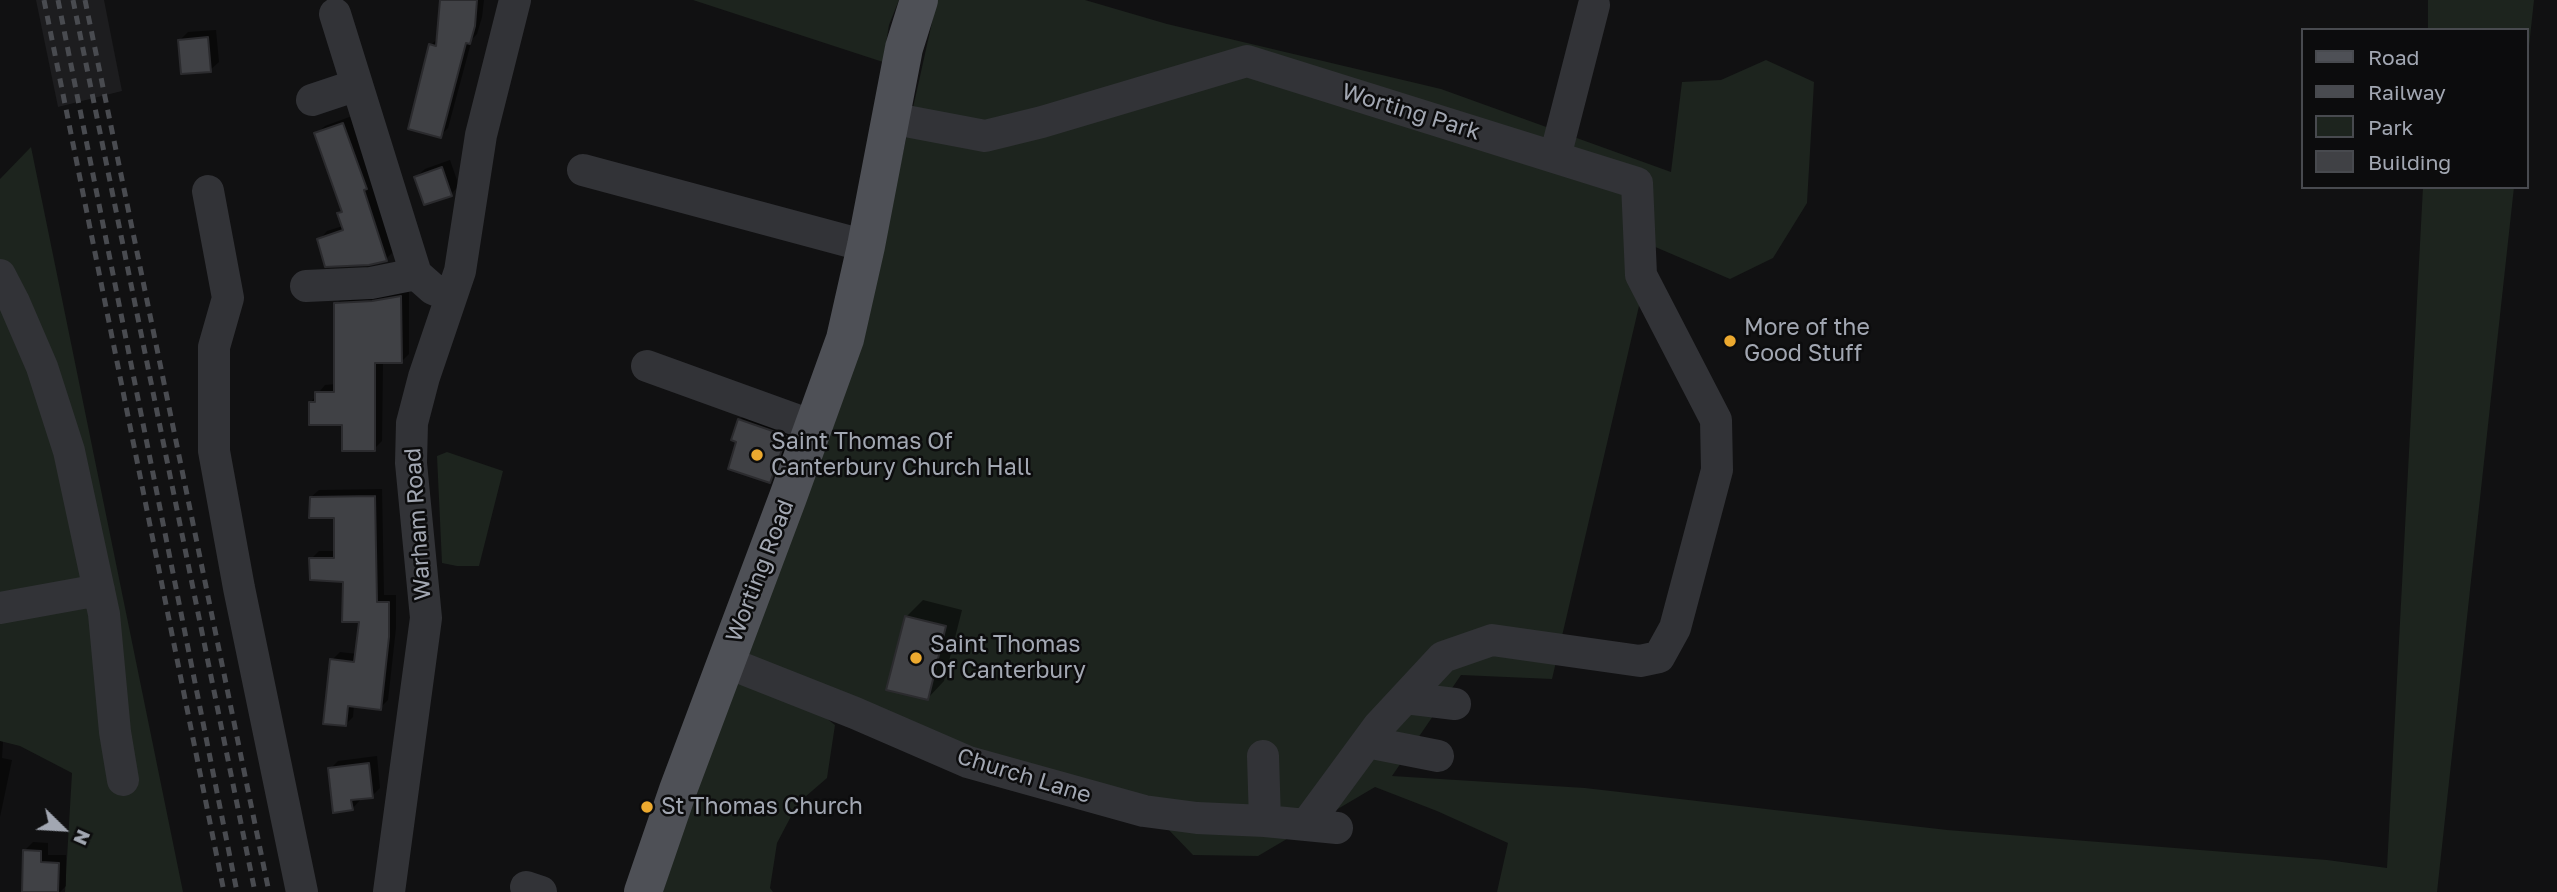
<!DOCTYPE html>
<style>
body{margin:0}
#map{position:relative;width:2557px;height:892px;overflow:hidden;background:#111112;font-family:"Golos Text",sans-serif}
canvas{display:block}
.legend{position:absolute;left:2301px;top:28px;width:228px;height:161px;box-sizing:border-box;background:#0c0c0d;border:2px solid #484a4f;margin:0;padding:9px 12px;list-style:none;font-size:21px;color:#a2a7b2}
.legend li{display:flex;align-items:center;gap:14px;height:35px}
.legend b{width:35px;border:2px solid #484a4f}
.north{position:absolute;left:28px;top:794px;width:70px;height:70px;-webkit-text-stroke:5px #0c0c0d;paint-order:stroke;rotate:114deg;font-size:19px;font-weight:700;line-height:28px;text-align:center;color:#a2a7b2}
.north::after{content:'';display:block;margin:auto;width:24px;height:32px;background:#a2a7b2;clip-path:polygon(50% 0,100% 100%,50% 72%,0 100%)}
</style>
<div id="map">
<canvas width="2557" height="892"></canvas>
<ul class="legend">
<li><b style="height:9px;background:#4e5056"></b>Road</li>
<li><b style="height:9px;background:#494b50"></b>Railway</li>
<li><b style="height:19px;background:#1d241e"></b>Park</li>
<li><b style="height:19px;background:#404145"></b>Building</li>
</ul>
<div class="north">N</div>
</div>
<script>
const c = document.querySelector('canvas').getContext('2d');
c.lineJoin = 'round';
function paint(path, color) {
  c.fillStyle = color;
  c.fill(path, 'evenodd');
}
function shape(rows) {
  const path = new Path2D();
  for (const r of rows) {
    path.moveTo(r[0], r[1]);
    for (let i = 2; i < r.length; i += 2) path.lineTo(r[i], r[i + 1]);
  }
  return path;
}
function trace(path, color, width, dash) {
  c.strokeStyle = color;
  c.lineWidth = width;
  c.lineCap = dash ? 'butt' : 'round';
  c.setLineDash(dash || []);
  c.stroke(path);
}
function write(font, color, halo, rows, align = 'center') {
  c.font = font + ' "Golos Text",sans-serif';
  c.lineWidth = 5;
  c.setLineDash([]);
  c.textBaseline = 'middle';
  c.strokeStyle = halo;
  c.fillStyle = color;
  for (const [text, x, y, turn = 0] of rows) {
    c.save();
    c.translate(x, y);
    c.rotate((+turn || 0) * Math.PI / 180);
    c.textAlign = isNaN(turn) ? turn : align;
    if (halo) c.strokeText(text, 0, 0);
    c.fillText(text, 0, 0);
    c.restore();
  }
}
paint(shape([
 [36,0,104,0,122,91,58,107]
]), '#1d1d1f');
paint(shape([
 [693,0,899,0,889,25,883,62],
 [937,0,1085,0,1167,24,1441,89,1671,172,1682,82,1721,80,1766,60,1814,82,1807,203,1773,258,1730,279,1653,246,1552,679,1461,675,1392,776,1585,788,1947,830,2327,860,2387,868,2423,187,2514,187,2437,892,1497,892,1508,843,1437,811,1375,787,1258,856,1193,855,1166,827,807,703,835,725,827,778,798,803,777,843,770,888,773,892,663,892,731,678,859,350],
 [2428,0,2534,0,2527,65,2527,30,2428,30],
 [31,147,183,892,65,892,72,773,20,746,0,741,0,179],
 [447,452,503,471,479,566,457,566,442,563,437,456]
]), '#1d241e');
paint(shape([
 [442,0,484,0,482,17,477,34,472,39,448,128,440,136,431,45,438,38],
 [216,30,219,62,210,70,180,40,188,32],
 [352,116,394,251,386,259,319,240,327,231,343,226,339,214,343,209,316,134,325,126],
 [450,160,459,186,451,194,416,177,425,169],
 [409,289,409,354,401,362,383,362,382,441,374,449,344,424,310,403,325,385,336,384,336,304,344,296],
 [757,403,802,419,786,464,769,481,739,441,734,439,740,420],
 [382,489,384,595,396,595,396,628,388,700,380,708,354,705,353,717,345,725,332,660,340,652,357,654,361,621,344,580,311,559,319,551,336,551,336,516,311,497,319,490],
 [923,600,962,610,944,681,928,698,906,617],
 [0,741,3,742,2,758,12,760,0,817],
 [377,756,380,788,372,796,360,798,360,800,352,809,330,769,338,761],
 [33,842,48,843,48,855,66,855,66,886,60,892,24,892,24,851]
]), '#0007');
const building = shape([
 [440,0,477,0,475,26,470,44,466,43,441,138,408,129,429,44,436,46,440,0],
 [208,37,211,72,181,74,178,40,208,37],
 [343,123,367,189,364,190,387,261,369,265,325,267,317,239,343,230,337,213,342,212,314,133,343,123],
 [442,167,452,196,424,205,414,177,442,167],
 [401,296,402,363,375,363,375,451,342,451,342,425,309,425,309,402,315,402,315,392,334,392,334,303,372,301,401,296],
 [738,419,787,436,770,483,728,469,736,442,731,440,738,419],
 [375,496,377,602,389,602,389,637,381,710,348,706,346,726,323,724,330,659,354,662,359,622,342,622,343,582,310,580,309,558,334,558,334,518,309,518,310,497,375,496],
 [905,616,946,626,928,700,886,690,905,616],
 [369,763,373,798,351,800,353,810,333,813,328,768,369,763],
 [23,850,41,851,41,862,59,863,58,892,22,892,23,850]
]);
paint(building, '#404145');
trace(building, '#2b2b2e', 2);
trace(shape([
 [335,14,416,274,433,289,450,296],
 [312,100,357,85],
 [890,118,985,136,1042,122,1247,61,1637,183,1641,275,1716,420,1717,470,1675,628,1659,657,1640,661,1492,640,1443,657,1378,727,1306,825],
 [1555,157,1594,5],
 [583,170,866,246],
 [208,191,228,298,214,347,214,451,239,588,302,892],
 [0,275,14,302,42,367,69,451,104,614,115,732,123,780],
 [306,286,371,283,416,274],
 [647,366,813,426],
 [0,608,99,590],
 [726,662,855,713,968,762,1144,811,1197,818,1265,821,1337,828],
 [1405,698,1455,704],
 [1367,742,1438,756],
 [1263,756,1265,821],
 [526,887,541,892],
 [389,892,426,618,411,463,412,423,424,377,460,271,481,135,515,0]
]), '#323337', 32);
trace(shape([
 [643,892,678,790,788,497,845,339,866,246,904,48,919,0]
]), '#4e5056', 38);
trace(shape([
 [44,0,224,892],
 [58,0,237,892],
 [73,0,255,892],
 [85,0,269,892]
]), '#494b50', 5, [9, 7]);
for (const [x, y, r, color] of [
 [1730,341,7,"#eca92f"],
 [757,455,7,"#eca92f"],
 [916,658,7,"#eca92f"],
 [647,807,7,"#eca92f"]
]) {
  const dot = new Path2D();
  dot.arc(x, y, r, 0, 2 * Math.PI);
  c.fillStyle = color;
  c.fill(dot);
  trace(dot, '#0c0c0d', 2.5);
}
write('23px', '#a2a7b2', '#0c0c0d', [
 ["Worting Park",1411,112,17],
 ["Warham Road",418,524,-94],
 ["Worting Road",760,571,-69],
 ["Church Lane",1024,776,17]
]);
write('23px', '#a2a7b2', '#0c0c0d', [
 ["More of the",1744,328],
 ["Good Stuff",1744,354],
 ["Saint Thomas Of",771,442],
 ["Canterbury Church Hall",771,468],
 ["Saint Thomas",930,645],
 ["Of Canterbury",930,671],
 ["St Thomas Church",661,807]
], 'left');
</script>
